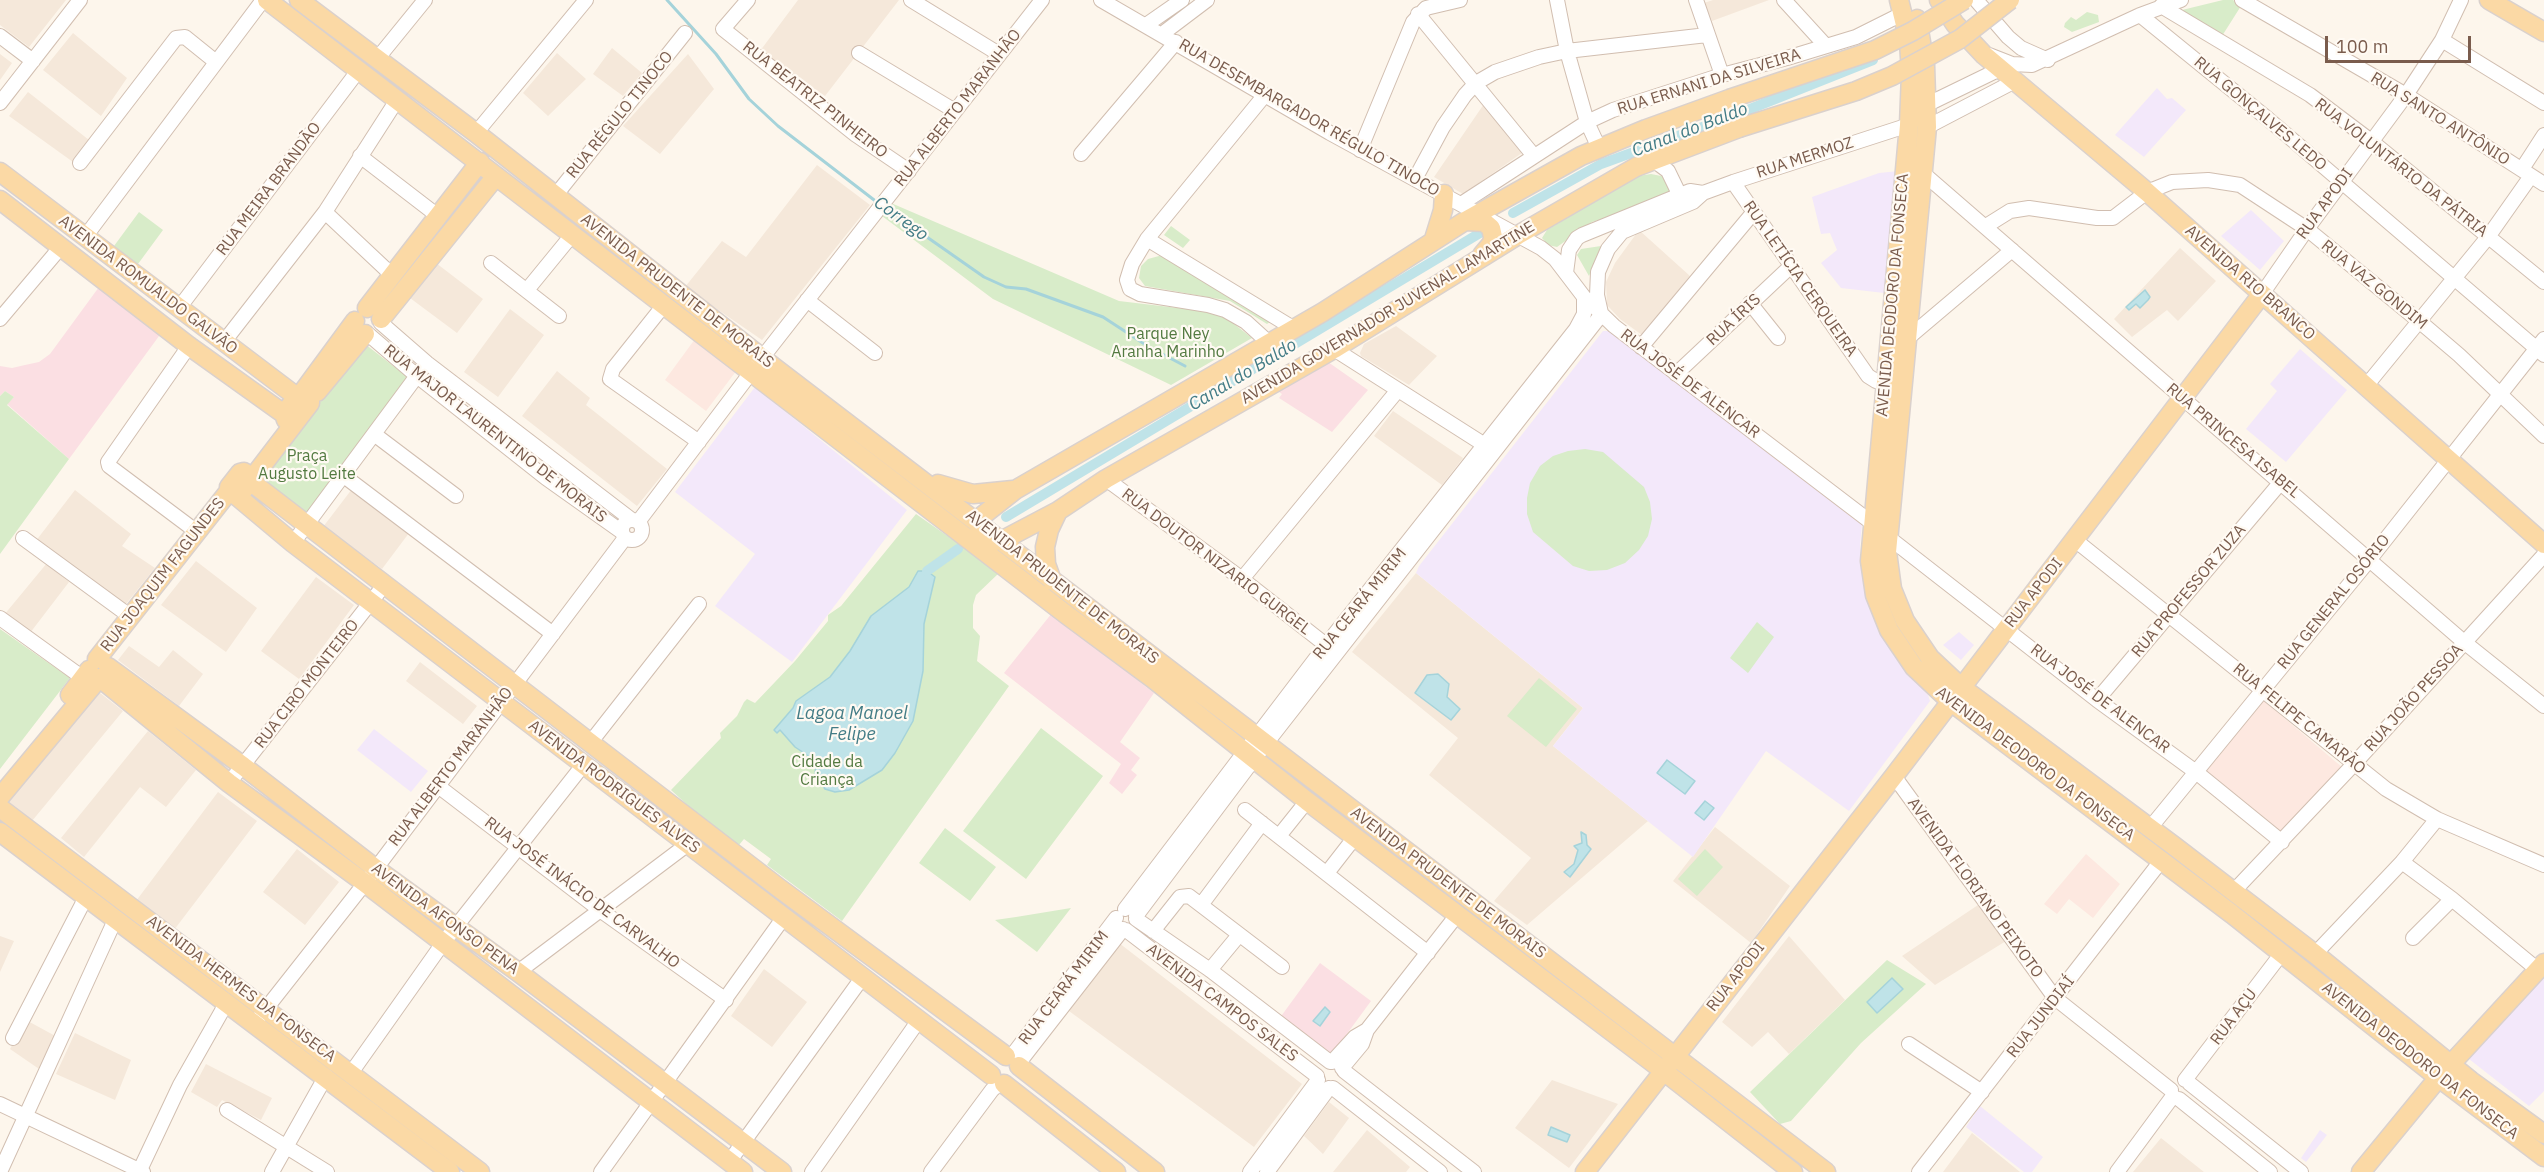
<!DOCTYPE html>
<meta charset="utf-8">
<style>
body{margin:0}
#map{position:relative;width:2544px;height:1172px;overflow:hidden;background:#fdf6ec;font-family:"IBM Plex Sans",sans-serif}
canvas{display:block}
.scale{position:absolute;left:2325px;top:36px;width:146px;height:27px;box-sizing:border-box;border:3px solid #7a5c4d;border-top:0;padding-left:8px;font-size:18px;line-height:21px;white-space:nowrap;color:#7a5c4d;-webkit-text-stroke:4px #fffaf3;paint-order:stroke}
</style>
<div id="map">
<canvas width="2544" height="1172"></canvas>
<div class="scale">100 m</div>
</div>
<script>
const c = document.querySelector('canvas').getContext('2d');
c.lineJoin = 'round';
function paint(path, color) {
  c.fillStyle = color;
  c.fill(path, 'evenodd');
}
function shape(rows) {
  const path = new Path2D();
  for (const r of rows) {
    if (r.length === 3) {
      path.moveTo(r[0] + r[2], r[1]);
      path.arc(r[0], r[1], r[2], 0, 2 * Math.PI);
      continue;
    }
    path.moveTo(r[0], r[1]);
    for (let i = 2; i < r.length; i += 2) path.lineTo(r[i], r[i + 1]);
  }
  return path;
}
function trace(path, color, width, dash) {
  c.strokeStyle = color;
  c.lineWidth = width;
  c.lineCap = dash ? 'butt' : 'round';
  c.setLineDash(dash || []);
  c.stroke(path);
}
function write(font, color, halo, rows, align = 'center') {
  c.font = font + ' "IBM Plex Sans",sans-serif';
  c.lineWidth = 4.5;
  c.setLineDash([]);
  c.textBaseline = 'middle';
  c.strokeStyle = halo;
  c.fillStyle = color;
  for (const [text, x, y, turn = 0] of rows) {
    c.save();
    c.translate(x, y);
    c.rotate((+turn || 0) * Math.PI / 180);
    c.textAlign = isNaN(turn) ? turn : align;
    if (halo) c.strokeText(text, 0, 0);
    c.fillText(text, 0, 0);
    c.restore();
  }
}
paint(shape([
 [0,0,66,0,29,47,0,25],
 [798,0,899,0,825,96,760,51],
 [1713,0,1769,0,1712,21,1704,3],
 [73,33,127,78,101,116,43,70],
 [612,48,642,73,623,96,593,74],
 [557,53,586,79,548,116,523,93],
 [0,54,12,63,0,80],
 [688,54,714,89,660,154,623,126],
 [28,92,89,140,73,162,9,116],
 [1486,101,1522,153,1463,194,1434,177],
 [817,165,870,205,762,340,685,287,722,241,746,257],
 [1639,230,1690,276,1642,335,1620,319,1607,305,1606,282,1615,263],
 [2180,248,2216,281,2178,321,2167,310,2132,337,2114,319],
 [436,263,483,299,457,333,410,298],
 [510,309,544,335,498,397,464,372],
 [1396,326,1437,356,1409,385,1361,356,1360,353,1364,344],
 [557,371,590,398,586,405,667,469,637,506,522,416],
 [1393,411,1463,458,1442,485,1374,436],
 [352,489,409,533,382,569,323,527],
 [75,490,131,534,122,546,155,568,126,604,91,586,35,542],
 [196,561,257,608,226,652,161,605],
 [47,563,69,582,30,633,4,615],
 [1416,573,1583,708,1553,746,1648,821,1527,925,1494,901,1531,858,1429,775,1458,738,1352,652],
 [316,577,354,605,299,679,261,651],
 [129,646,159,667,173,650,203,674,179,706,118,660],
 [420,662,477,706,463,724,406,681],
 [95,689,123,711,32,821,3,799],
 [148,731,196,770,166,807,140,787,84,857,61,838],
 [218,792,257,821,174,930,136,901],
 [1715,827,1790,886,1751,943,1673,881],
 [297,849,339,882,305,925,263,892],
 [1981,903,2006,941,1935,985,1902,956],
 [0,936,14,941,0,972],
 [1789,936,1845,1000,1789,1054,1768,1032,1752,1047,1722,1022],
 [1119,943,1302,1084,1254,1147,1069,1011],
 [764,969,807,1002,772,1047,731,1016],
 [26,1020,59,1038,42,1071,10,1049],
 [75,1033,131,1060,115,1100,56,1074],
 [206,1064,272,1098,261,1120,222,1100,217,1107,191,1092],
 [1552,1080,1618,1104,1569,1168,1515,1128],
 [1329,1102,1349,1118,1323,1154,1304,1136],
 [1367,1130,1410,1167,1406,1172,1333,1172],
 [1972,1133,2020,1172,1943,1172],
 [2161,1138,2204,1172,2133,1172]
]), '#f5e8da');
paint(shape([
 [695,339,737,370,706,411,665,380],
 [2263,700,2343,768,2280,832,2205,770],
 [2086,854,2120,884,2093,918,2069,899,2057,914,2044,904]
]), '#fde8e0');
paint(shape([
 [2157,88,2167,99,2172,98,2186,110,2144,157,2115,135],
 [1899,171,1884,293,1841,288,1821,263,1837,250,1830,233,1821,234,1812,197,1879,173],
 [2251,210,2284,241,2260,270,2221,236],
 [1603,331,1611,331,1862,524,1860,546,1861,568,1870,606,1879,631,1894,656,1928,695,1930,701,1849,811,1766,751,1693,857,1553,746,1583,708,1416,573,1419,566],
 [2300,349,2347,390,2286,462,2246,429,2277,391,2270,384],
 [755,387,907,510,792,662,715,606,755,554,675,492],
 [1959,632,1974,645,1961,660,1943,645],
 [374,729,428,771,411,792,357,750],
 [2544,970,2544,1091,2529,1106,2469,1059],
 [1980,1106,2043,1157,2032,1172,2024,1172,1966,1127],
 [2320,1130,2327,1135,2306,1162,2301,1158]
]), '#f3e8fa');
paint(shape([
 [99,287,162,332,69,459,7,404,14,397,5,391,0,396,0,366,12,368,25,365,39,362,50,354],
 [1328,362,1368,390,1332,432,1279,398,1282,394,1279,392],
 [1052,613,1154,693,1120,742,1140,758,1131,770,1137,775,1122,794,1109,783,1121,764,1004,673],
 [1320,963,1371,1001,1330,1057,1279,1019]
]), '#fbdfe3');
paint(shape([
 [2223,0,2233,0,2241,6,2222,36,2182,10],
 [2087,12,2098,15,2099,22,2072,32,2064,27,2065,23,2071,17,2076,20],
 [1651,174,1666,177,1674,187,1672,196,1592,222,1557,247,1548,245,1542,238,1547,230,1638,176],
 [891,203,1119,301,1220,313,1252,338,1171,385,993,299,882,216],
 [139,212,163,230,138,264,114,246],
 [1171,226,1190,240,1183,248,1164,235],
 [1601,246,1589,276,1577,255,1581,249],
 [1159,256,1171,257,1270,322,1267,324,1230,301,1145,286,1139,278,1141,266,1148,259],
 [365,344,410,379,305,515,260,479],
 [5,391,14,397,7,405,69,459,0,554,0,396],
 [1585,449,1603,452,1644,487,1650,502,1652,519,1648,536,1639,550,1625,563,1607,570,1589,571,1573,566,1533,532,1527,514,1527,498,1530,483,1540,466,1553,456,1568,451],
 [916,514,959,544,962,541,999,573,976,595,973,605,973,628,980,636,977,661,1009,686,842,921,767,865,771,859,744,839,739,845,695,812,671,790,721,738,720,733,737,716,744,702,747,699,755,703,795,661,828,621,828,615,841,606],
 [1757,622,1774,637,1748,673,1730,658],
 [0,629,70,678,0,769],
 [1539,678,1577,709,1546,747,1507,716],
 [1041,728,1103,776,1026,879,963,831],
 [945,828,996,867,970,901,919,863],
 [1705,849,1723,867,1697,896,1678,879],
 [1071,908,1037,952,995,920,1016,917],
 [1887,960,1926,984,1861,1043,1791,1121,1780,1124,1750,1092]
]), '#d8ecc9');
const water = shape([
 [2145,290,2150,297,2148,300,2140,308,2136,304,2129,310,2126,307,2145,290],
 [918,571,927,571,935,577,924,624,923,671,913,721,895,753,882,770,849,790,835,792,825,789,815,776,816,761,795,747,780,730,777,733,774,730,793,708,796,701,830,677,850,651,871,616,909,587,918,571],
 [1438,674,1449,684,1447,697,1460,709,1451,720,1415,693,1427,675,1438,674],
 [1667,760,1695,781,1685,794,1657,773,1667,760],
 [1705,801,1714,808,1704,820,1695,813,1705,801],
 [1581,832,1586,835,1587,845,1591,849,1570,877,1564,872,1574,864,1578,850,1574,846,1582,843,1581,832],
 [1892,978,1903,989,1877,1013,1867,1002,1892,978],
 [1325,1007,1330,1012,1320,1026,1313,1021,1325,1007],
 [1551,1127,1570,1135,1567,1142,1548,1135,1551,1127]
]);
paint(water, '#bfe3e8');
trace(water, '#a5d3da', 1.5);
trace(shape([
 [667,0,716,54,749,99,778,126,878,203],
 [884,207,984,277,1006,287,1026,289,1103,317,1149,347,1185,366]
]), '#a5d3da', 3);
trace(shape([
 [1513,213,1601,164,1730,117,1873,60],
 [1006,517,1480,233],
 [927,571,958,549]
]), '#bfe3e8', 10);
const minor = shape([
 [748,0,723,29,856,135,909,171],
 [911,0,999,54],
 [1101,0,1330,133,1541,248,1555,259,1584,297,1614,326,1872,523],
 [1557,0,1567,51,1587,122,1599,148],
 [1696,0,1722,75],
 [1784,0,1826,46],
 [1976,0,2008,37,2021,48,2048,60],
 [2242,0,2406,95,2544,184],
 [2161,6,2310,95,2371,141,2544,282],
 [1418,14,1534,156],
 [2140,15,2268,119,2544,355],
 [1146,25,1182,0],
 [1162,34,1207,0],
 [0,36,33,61],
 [2442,40,2544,103],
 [859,53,955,111],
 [1989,55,2012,64,2032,65,2140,15,2181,0],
 [377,59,425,0],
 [1264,96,1147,239,1132,264,1127,280,1130,289,1140,294,1208,305,1225,310,1246,322,1268,342],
 [0,103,80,0],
 [1926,105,2000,69],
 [1927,127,2015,81],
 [476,133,586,0],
 [1360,150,1413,22,1426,8,1460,0],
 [1081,154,1176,42],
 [360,156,438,216],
 [1652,159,1668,171,1683,202],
 [80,163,176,38,185,37,216,62],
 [2522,169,2544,135],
 [1924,174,2464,642,2544,706],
 [1415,179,1443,127,1465,95,1476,83,1495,72,1539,57,1567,51,1707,35],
 [1733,182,1868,376,1876,381,1894,384],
 [555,196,685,33],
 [1461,204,1587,122,1613,110,1722,75,1787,58,1856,37,1904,13],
 [325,212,392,275],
 [1986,226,2010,211,2029,208,2097,218,2113,218,2147,192,2172,182,2208,180,2240,185,2307,229,2419,321,2459,355,2544,436],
 [85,237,263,0],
 [1147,239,1293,328],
 [491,263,559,316],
 [1566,273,1569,250,1577,238,1582,235,1680,195,1690,191,1703,193],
 [527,290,572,235],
 [2262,294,2307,229,2406,95,2442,40,2461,0],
 [807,300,875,353],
 [1750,303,1778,338],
 [664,305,613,369,610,379,699,442],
 [179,308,358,71],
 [1601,313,1597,295,1598,272,1608,249,1622,232,1693,202,1703,193,1733,182,1909,125],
 [0,319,60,248],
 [381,323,427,363,632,520],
 [368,334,417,376,546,478,622,532],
 [1908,338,2012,250],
 [223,343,325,212,397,100],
 [189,346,108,462,109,466,197,532],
 [1641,347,1753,213],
 [1334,349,1491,449],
 [1676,374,1791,266],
 [2366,386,2488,237,2531,176],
 [374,434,456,496],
 [344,476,553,634],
 [1106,479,1242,579,1326,645],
 [632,530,10],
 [638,522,762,358,1042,0],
 [1888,537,2097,700,2196,772,2282,842],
 [23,538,131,617],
 [2075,540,2386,789,2437,819,2544,865],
 [293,543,422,369],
 [1242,579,1398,390],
 [0,618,83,678],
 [2097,700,2281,482],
 [590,743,699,604],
 [1894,776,2055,998,2171,1090],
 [229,783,385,584],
 [438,786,600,910,726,1000],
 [1245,810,1428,953],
 [2150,828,2370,559,2544,339],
 [1279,836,1307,801],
 [2402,862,2452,899,2538,970],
 [1327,873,1355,837],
 [2233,892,2354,764,2544,555],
 [1201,905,1262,823],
 [1125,909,1326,645,1576,329,1584,314,1584,297],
 [1136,916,1254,759,1601,315],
 [1136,919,1210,970,1330,1062],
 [1126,930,1317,1076],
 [1153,931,1180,897,1189,896,1282,967],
 [2413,938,2452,899],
 [2315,954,2402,862,2437,819],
 [1210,970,1239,935],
 [518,972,688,844],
 [261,1015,365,883,625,538],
 [13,1038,86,897],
 [1909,1044,1982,1092],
 [1011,1057,1116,918],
 [1332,1062,1355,1037,1367,1030],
 [1018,1064,1123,929],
 [1342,1068,1362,1044,1367,1030,1457,915],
 [1344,1071,1474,1172],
 [351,1073,443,943,584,764],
 [2185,1080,2282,953],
 [2189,1083,2301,1172],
 [1333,1088,1440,1172],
 [2179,1099,2270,1172],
 [0,1104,143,1172],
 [227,1110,327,1172],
 [729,1162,862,978],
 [0,1172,115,920],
 [139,1172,180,1085,227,1002],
 [272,1172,326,1076],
 [601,1172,784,917],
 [812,1172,919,1020],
 [931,1172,992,1090,1000,1083],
 [1250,1172,1318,1080],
 [1267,1172,1329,1088],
 [1919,1172,2161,861],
 [2117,1172,2173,1096]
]);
const major = shape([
 [267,0,1067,615,1152,678,1307,801,1652,1062,1793,1172],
 [299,0,476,133,775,368,1826,1172],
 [1899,0,1909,41,1911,74,1909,125,1870,561,1875,595,1889,630,1914,667,1950,701,2232,914,2430,1071,2544,1157],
 [1939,0,1955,24,1984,55,2147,192,2544,544],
 [2489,0,2544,32],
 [1917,19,1925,65,1927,127,1887,552,1892,589,1905,621,1930,658,1961,687,2174,846,2315,954,2471,1081,2544,1134],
 [0,172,297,397],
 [0,200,189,346,284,414],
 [1465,221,1484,222,1491,228,1493,237,1492,243,1482,255],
 [1434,239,1443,210,1444,194],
 [367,308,480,162],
 [381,319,496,176],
 [317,392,365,334],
 [302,393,355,321],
 [251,477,244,472,240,473,229,487,229,491,238,497,310,403,310,400,306,395,302,393,297,397,284,414,286,420,292,424],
 [250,481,779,888,1006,1056],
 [938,484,973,494,1013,490],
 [238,497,293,543,991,1075],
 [980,534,979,523,982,516,1015,490,1323,312,1465,221,1581,156,1646,129,1729,99],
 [992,540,1001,541,1058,511,1106,479,1334,349,1518,235,1636,167,1739,128],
 [1052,581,1046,564,1045,547,1049,530,1058,511],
 [97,659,229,491],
 [108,667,243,766,375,868,518,972,782,1172],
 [100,678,229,783,365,883,743,1172],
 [70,695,89,670],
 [0,797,99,678],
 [0,808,480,1172],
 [0,832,450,1172],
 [1019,1066,1155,1172],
 [1004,1084,1116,1172],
 [1585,1172,1894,776,2262,294],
 [2361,1172,2439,1077,2544,963]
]);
trace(minor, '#d1beb0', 16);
trace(major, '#dad1cd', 21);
trace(minor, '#fff', 14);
trace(major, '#fbd9a5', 18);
const majorBridge = shape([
 [1729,99,1875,50,1913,31,1964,0],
 [1739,128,1856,91,1892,76,1960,39,2010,0]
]);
trace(majorBridge, '#dad1cd', 21, []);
trace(majorBridge, '#fbd9a5', 18);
write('16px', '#7a5c4d', '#fffaf3', [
 ["RUA ERNANI DA SILVEIRA",1709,82,-17],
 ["RUA BEATRIZ PINHEIRO",815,100,38],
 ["RUA ALBERTO MARANHÃO",958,108,-52],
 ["RUA GONÇALVES LEDO",2260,114,40],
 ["RUA RÉGULO TINOCO",620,115,-51],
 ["RUA DESEMBARGADOR RÉGULO TINOCO",1309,118,30],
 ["RUA SANTO ANTÔNIO",2440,119,32],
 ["RUA MERMOZ",1805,158,-18],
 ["RUA VOLUNTÁRIO DA PÁTRIA",2401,168,38],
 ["RUA MEIRA BRANDÃO",269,189,-53],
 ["RUA APODI",2325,204,-54],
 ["RUA LETÍCIA CERQUEIRA",1800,279,55],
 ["AVENIDA RIO BRANCO",2250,283,41],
 ["AVENIDA ROMUALDO GALVÃO",148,285,37],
 ["RUA VAZ GONDIM",2374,285,39],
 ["AVENIDA PRUDENTE DE MORAIS",677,291,38],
 ["AVENIDA DEODORO DA FONSECA",1893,295,-85],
 ["AVENIDA GOVERNADOR JUVENAL LAMARTINE",1388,313,-31],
 ["RUA ÍRIS",1734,320,-43],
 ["RUA JOSÉ DE ALENCAR",1690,384,37],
 ["RUA MAJOR LAURENTINO DE MORAIS",495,434,38],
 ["RUA PRINCESA ISABEL",2233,441,40],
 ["RUA DOUTOR NIZARIO GURGEL",1216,562,37],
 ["RUA JOAQUIM FAGUNDES",163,575,-52],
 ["AVENIDA PRUDENTE DE MORAIS",1062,587,38],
 ["RUA PROFESSOR ZUZA",2189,591,-50],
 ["RUA APODI",2034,593,-52],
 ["RUA GENERAL OSÓRIO",2334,602,-51],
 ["RUA CEARÁ MIRIM",1360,604,-51],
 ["RUA CIRO MONTEIRO",307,684,-52],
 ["RUA JOÃO PESSOA",2414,698,-48],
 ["RUA JOSÉ DE ALENCAR",2100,699,37],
 ["RUA FELIPE CAMARÃO",2299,719,39],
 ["AVENIDA DEODORO DA FONSECA",2035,764,37],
 ["RUA ALBERTO MARANHÃO",451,767,-53],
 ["AVENIDA RODRIGUES ALVES",614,787,37],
 ["AVENIDA PRUDENTE DE MORAIS",1448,883,37],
 ["AVENIDA FLORIANO PEIXOTO",1975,888,54],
 ["RUA JOSÉ INÁCIO DE CARVALHO",582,893,37],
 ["AVENIDA AFONSO PENA",445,919,36],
 ["RUA APODI",1736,977,-52],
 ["RUA CEARÁ MIRIM",1064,988,-53],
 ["AVENIDA HERMES DA FONSECA",241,989,37],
 ["AVENIDA CAMPOS SALES",1222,1003,37],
 ["RUA JUNDIAÍ",2041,1017,-52],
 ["RUA AÇU",2234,1017,-53],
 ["AVENIDA DEODORO DA FONSECA",2420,1061,38]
]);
write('16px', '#537a41', '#fffaf3', [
 ["Parque Ney",1168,334],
 ["Aranha Marinho",1168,352],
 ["Praça",307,456],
 ["Augusto Leite",307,474],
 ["Cidade da",827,762],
 ["Criança",827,780]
]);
write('italic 18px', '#437c86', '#fffaf3', [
 ["Canal do Baldo",1690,130,-21],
 ["Corrego",901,219,36],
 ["Canal do Baldo",1243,375,-31],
 ["Lagoa Manoel",852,714],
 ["Felipe",852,735]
]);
</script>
